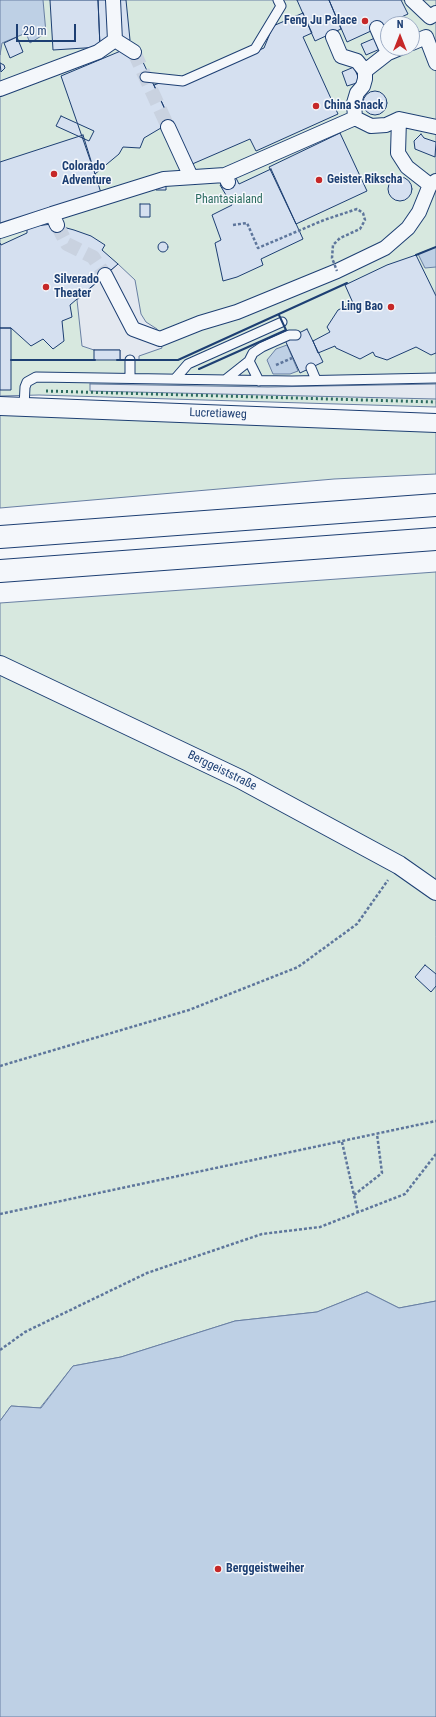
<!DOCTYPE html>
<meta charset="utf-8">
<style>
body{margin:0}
#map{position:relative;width:436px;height:1717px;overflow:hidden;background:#f4f7fb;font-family:"Roboto Condensed",sans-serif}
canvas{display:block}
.north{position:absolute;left:380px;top:16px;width:40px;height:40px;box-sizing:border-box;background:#f4f7fb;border:1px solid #9eadc5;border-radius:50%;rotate:0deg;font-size:11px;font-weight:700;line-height:16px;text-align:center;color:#1d3f73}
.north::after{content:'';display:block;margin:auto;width:14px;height:18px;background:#c62828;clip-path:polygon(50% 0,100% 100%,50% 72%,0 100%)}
.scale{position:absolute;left:16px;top:24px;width:60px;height:18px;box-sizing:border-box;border:2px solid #1d3f73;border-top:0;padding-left:5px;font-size:12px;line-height:14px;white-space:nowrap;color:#1d3f73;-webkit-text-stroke:3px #f4f7fb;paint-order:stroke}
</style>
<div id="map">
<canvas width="436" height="1717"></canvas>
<div class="north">N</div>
<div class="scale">20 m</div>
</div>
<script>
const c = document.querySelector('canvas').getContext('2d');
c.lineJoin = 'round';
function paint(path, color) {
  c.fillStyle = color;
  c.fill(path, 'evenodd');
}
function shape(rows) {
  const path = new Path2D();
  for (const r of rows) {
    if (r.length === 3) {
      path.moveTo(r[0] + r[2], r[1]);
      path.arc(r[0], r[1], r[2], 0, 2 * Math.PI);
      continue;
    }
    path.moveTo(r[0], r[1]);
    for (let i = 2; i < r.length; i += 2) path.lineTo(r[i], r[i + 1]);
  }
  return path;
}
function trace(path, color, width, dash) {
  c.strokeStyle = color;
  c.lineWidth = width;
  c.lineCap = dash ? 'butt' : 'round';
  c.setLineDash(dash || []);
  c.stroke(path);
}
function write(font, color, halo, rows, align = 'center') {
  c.font = font + ' "Roboto Condensed",sans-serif';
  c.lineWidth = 3;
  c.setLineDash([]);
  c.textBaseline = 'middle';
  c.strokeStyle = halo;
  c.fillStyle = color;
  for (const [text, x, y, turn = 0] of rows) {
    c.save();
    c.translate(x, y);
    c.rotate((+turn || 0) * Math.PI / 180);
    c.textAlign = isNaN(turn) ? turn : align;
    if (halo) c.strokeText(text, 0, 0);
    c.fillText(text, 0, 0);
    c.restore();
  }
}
const green = shape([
 [0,0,436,0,436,407,39,395,0,396,0,0],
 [388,24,412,24,412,48,388,48,388,24],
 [0,413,436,430,436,474,334,479,0,508,0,413],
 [436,572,436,1301,399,1308,367,1292,317,1312,235,1321,121,1357,73,1366,40,1408,11,1406,0,1421,0,603,436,572]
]);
paint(green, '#d7e8df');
trace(green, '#687fa3', 1);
const parking = shape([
 [118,264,135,280,141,314,146,322,157,329,162,348,139,356,139,360,120,360,120,350,94,350,82,346,77,300,118,264],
 [90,384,268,387,436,384,436,399,90,391,90,384]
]);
paint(parking, '#e3e8f0');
trace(parking, '#687fa3', 1);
const water = shape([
 [0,0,43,0,46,33,30,43,26,33,2,43,0,55,0,0],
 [436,247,436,267,425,268,418,254,436,247],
 [287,345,298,371,290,374,273,374,267,360,276,349,287,345],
 [367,1292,399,1308,436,1301,436,1717,0,1717,0,1421,11,1406,41,1408,73,1366,121,1357,235,1321,317,1312,367,1292]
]);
paint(water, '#bed0e5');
trace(water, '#687fa3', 1);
const building = shape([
 [50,0,98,0,100,47,53,50,50,0],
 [98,0,126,0,130,40,102,53,100,47,98,0],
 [297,0,329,0,341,29,315,41,297,0],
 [329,0,401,0,408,14,347,42,329,0],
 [303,13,312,33,303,37,338,114,256,151,250,139,190,165,154,85,165,81,184,83,264,48,273,26,303,13],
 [17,37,23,52,10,58,4,43,17,37],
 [375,38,380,49,366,55,361,44,375,38],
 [135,45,171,122,144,138,140,148,123,147,119,154,95,174,61,76,135,45],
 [0,63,4,65,5,68,1,72,0,63],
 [354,67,360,82,347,86,342,72,354,67],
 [375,103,12],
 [61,116,94,131,89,141,56,126,61,116],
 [340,133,367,191,296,224,269,167,340,133],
 [421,134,424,138,436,142,435,157,415,149,414,141,421,134],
 [83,135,101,193,0,225,0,162,83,135],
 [271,169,303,239,261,259,263,265,237,277,223,281,215,243,221,240,212,215,232,205,220,185,236,178,239,184,271,169],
 [400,189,12],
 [166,181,166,190,156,190,156,182,166,181],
 [140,204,150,204,150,217,140,217,140,204],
 [52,224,74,230,91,236,105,245,102,250,118,264,70,305,72,317,62,321,64,341,53,349,43,339,31,346,11,328,0,328,0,243,1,245,27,233,27,227,52,224],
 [163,247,5],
 [416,255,436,296,436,353,431,355,416,347,387,360,375,356,373,352,360,359,336,348,335,346,318,353,313,341,330,332,327,327,338,310,353,303,345,285,387,265,416,255],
 [0,328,11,328,11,390,0,390,0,328],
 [307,329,323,362,300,373,285,340,307,329],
 [94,350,120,350,120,360,94,360,94,350],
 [425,965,436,974,436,986,431,992,415,977,425,965]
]);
paint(building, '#d5e0f0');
trace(building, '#1d3f73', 1);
trace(shape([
 [134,52,168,127],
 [57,225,67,244,93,257,105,275]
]), '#c9d2e0', 14, [14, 7]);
const service = shape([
 [145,77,183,81,255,49,281,6,278,0],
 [311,368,316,380],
 [130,378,130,360],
 [175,379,188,364,282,322],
 [225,380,249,361],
 [259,381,249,361,253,353,262,347,289,335,296,335],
 [24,407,25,387,27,382,36,377,292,381,436,378]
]);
const pedestrian = shape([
 [113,0,115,40],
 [412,0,430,17,436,13],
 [377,28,388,53],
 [333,37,341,56,357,61,365,71],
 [115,40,134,52],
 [412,43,426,37,436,63],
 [0,89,98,52,115,40],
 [355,118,354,103,357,93,363,86,365,79,365,71,388,53,400,48],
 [168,127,191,177],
 [228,182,225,175,355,118,371,126,386,125,399,119],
 [430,185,407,167,398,153,399,119,436,127],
 [52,214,164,179,225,175],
 [0,231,52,214,57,225],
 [105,275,133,329,160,339,200,323,237,312,337,271,385,248,408,228,419,212,430,185,436,181]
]);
const minor = shape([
 [0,406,436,423],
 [0,665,240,779,399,865,436,891]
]);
const motorway = shape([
 [0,537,436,505],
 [0,571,436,539]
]);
trace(service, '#1d3f73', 11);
trace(pedestrian, '#1d3f73', 16);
trace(minor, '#1d3f73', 20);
trace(motorway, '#1d3f73', 24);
trace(shape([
 [276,365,292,358],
 [0,1066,189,1010,298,967,357,924,388,880],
 [342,1142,358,1213],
 [354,1195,382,1173,377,1134],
 [0,1214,436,1121],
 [0,1350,25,1332,147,1273,262,1234,320,1227,405,1194,436,1154]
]), '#5e769c', 2.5, [3, 2]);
trace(service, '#f4f7fb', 9);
trace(pedestrian, '#f4f7fb', 14);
trace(minor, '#f4f7fb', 18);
trace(motorway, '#f4f7fb', 22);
trace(shape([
 [233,225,247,223,258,248,324,220,357,209,363,213,365,220,360,229,340,238,333,245,332,258,337,271]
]), '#5e769c', 2.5, [3, 2]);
trace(shape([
 [46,391,436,402]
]), '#2c6c60', 3, [2, 3]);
trace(shape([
 [416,255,436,247],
 [11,360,95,360],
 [117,360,178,360,347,283],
 [199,369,286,330,279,315]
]), '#1d3f73', 2);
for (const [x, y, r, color] of [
 [365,21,4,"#c62828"],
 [316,106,4,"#c62828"],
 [54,174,4,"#c62828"],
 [319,180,4,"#c62828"],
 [46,287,4,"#c62828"],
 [391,307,4,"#c62828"],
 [218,1569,4,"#c62828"]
]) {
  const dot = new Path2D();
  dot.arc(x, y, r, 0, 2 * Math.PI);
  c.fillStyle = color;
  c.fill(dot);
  trace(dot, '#f4f7fb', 1.5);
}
write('bold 12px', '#1d3f73', '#f4f7fb', [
 ["Feng Ju Palace",357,21,"right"],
 ["China Snack",324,106],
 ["Colorado",62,167],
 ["Adventure",62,181],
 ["Geister Rikscha",327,180],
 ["Silverado",54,280],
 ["Theater",54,294],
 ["Ling Bao",383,307,"right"],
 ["Berggeistweiher",226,1569]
], 'left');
write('12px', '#2c6c60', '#f4f7fb', [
 ["Phantasialand",229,200]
]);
write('12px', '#1d3f73', '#f4f7fb', [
 ["Lucretiaweg",218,414,2],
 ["Berggeiststraße",222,771,26]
]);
</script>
